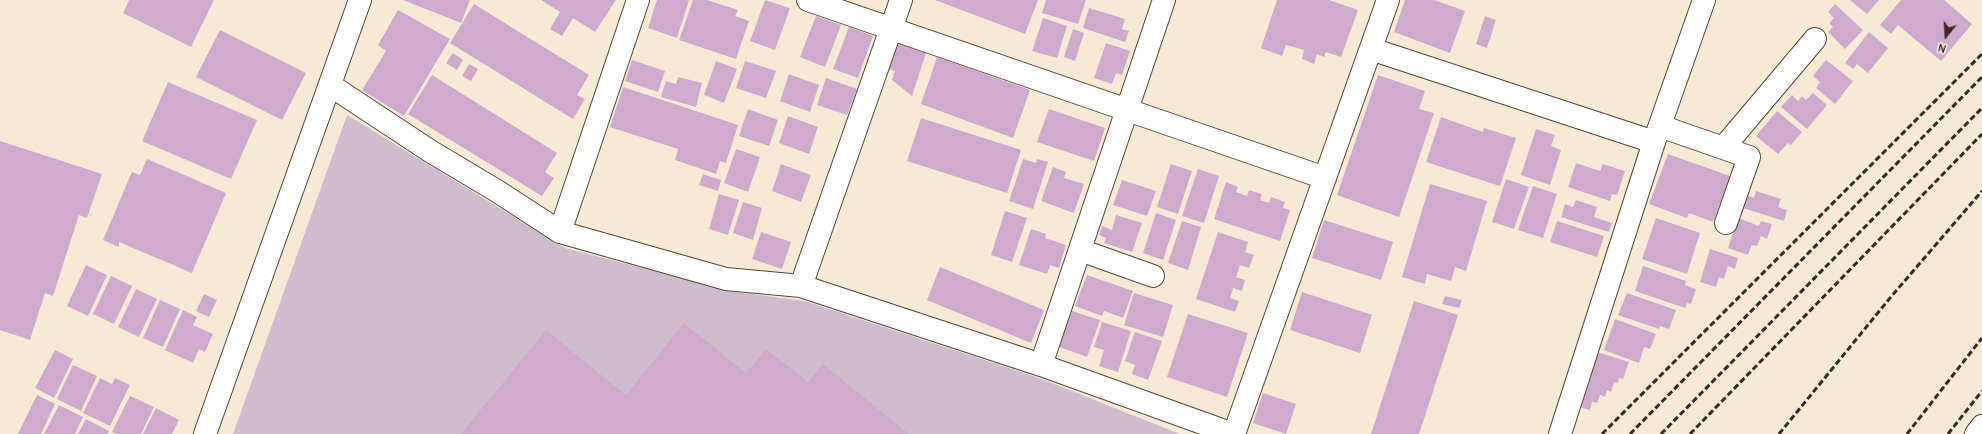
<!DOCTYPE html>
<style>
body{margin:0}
#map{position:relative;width:1982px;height:434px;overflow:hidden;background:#f7ead5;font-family:Pangolin,sans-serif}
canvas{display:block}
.north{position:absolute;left:1926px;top:16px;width:40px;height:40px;-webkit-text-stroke:3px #fbf7ec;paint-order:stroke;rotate:198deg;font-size:11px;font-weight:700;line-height:16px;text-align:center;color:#3b2a1e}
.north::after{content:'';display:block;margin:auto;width:14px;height:18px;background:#3b2a1e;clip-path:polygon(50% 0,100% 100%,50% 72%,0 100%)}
</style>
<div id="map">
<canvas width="1982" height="434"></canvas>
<div class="north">N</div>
</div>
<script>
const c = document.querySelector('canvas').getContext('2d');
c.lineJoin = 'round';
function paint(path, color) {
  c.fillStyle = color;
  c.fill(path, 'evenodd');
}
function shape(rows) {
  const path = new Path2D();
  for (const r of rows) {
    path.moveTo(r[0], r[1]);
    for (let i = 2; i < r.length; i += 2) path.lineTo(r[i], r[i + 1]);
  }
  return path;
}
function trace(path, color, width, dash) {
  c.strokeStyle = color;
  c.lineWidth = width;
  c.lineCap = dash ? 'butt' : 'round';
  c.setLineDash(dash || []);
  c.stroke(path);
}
paint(shape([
 [347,115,565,248,735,292,805,301,1039,378,1180,434,233,434]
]), '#cfbdcf');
paint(shape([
 [129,0,214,0,191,47,123,13],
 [403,0,470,0,461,23],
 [541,0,616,0,595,32,573,18,562,36,550,29,560,12],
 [657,0,689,0,677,38,648,28],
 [693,0,707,0,738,10,735,16,749,21,736,59,679,40],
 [765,0,790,8,775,50,750,41],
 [935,0,1038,0,1025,34],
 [1046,0,1086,0,1078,24,1042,13],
 [1277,0,1329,0,1358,10,1341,57,1326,52,1324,57,1317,54,1314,64,1302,59,1304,50,1286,45,1282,56,1261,48],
 [1405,0,1434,0,1465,11,1450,53,1394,32],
 [1850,0,1879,0,1867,14],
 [1901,0,1944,0,1972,24,1941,61,1898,25,1891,34,1880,25],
 [474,4,589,75,577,95,585,99,573,119,450,43],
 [1835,4,1863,30,1845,49,1828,32,1833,27,1829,23,1834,18,1828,12],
 [1089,8,1125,19,1122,29,1129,31,1125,42,1083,28],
 [398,10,450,39,404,116,362,90,386,51,378,45],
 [816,16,841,25,825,67,800,57],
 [1485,16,1496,20,1487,48,1476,44],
 [1043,18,1067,26,1057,58,1032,51],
 [849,27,873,36,858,78,833,69],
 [1073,29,1084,33,1075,61,1064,57],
 [220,30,306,73,282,120,196,77],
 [1869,32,1888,48,1868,73,1857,64,1853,69,1845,63],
 [895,42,926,53,912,96,892,80,895,71,886,68],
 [1106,43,1130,51,1122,75,1116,73,1112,84,1094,78],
 [453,53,463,60,457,70,446,63],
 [937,57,1030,90,1013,138,921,104],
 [632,60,665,71,658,92,625,81],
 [1826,60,1853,81,1835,104,1816,88,1820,82,1813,76],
 [716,61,737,69,724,103,704,95],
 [745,61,776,71,766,98,736,88],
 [469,64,478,69,471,81,462,76],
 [789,74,819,85,810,112,780,101],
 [432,75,557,153,545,172,554,178,542,196,408,114],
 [1378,75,1425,91,1419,109,1434,113,1399,217,1337,195],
 [678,77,702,83,696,107,661,97,666,81,676,84],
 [826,78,857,89,847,115,817,105],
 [168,82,257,120,231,179,142,141],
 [623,87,738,125,726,163,720,161,716,174,675,160,678,149,610,127],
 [1813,93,1827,105,1807,129,1781,107,1792,95,1798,101,1802,96,1806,100],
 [748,109,778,120,769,146,739,136],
 [1049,109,1105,128,1094,161,1037,142],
 [1777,111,1802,132,1791,145,1788,143,1778,154,1756,136],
 [788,116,818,127,809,154,779,143],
 [1441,117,1483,132,1484,128,1516,138,1500,186,1426,162],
 [921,118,1021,150,1007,193,907,161],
 [1536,129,1555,135,1551,146,1561,150,1550,185,1521,175],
 [0,141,102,174,87,218,79,215,53,296,45,293,30,340,0,330],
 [736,149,760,157,748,192,724,183],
 [1668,154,1730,176,1713,222,1689,213,1687,218,1649,204],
 [147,159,226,193,192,273,119,242,119,247,103,240,132,172,140,175],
 [1023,159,1036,163,1037,159,1048,162,1033,209,1009,201],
 [1576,163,1600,171,1603,164,1625,171,1617,195,1612,194,1610,201,1568,187],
 [781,164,811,175,801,202,772,191],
 [1171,164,1192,171,1178,214,1157,207],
 [1053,167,1066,172,1064,178,1084,184,1074,213,1041,201],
 [1198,169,1219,176,1204,223,1182,216],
 [703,174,721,180,718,191,699,185],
 [1506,179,1529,187,1514,229,1492,222],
 [1122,180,1156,191,1147,216,1113,205],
 [1226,182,1238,187,1236,192,1247,196,1249,190,1262,194,1260,200,1269,203,1271,197,1285,202,1283,208,1290,210,1280,241,1214,219],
 [1430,184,1487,201,1466,271,1455,267,1451,281,1427,274,1425,284,1402,277],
 [1533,186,1557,194,1543,238,1518,230],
 [1756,191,1781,199,1778,207,1787,210,1784,221,1743,208,1747,195,1754,198],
 [719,194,739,200,728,235,709,229],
 [1576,200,1597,207,1594,217,1612,223,1609,232,1561,217,1565,204,1573,207],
 [743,202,762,208,753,240,733,233],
 [1005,211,1027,218,1012,262,991,255],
 [1156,213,1176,220,1163,260,1143,253],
 [1116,215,1142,223,1132,252,1104,243,1106,238,1099,235,1102,226,1112,230],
 [1656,218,1700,233,1687,274,1642,259],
 [1738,218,1759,226,1761,221,1772,224,1767,239,1761,236,1757,246,1752,245,1748,255,1728,248],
 [1324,220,1393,242,1381,280,1312,258],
 [1182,221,1201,227,1188,270,1168,263],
 [1557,221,1604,236,1597,257,1550,242],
 [1031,229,1046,234,1045,238,1066,245,1059,268,1050,265,1047,274,1019,265],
 [761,232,791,242,782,269,752,259],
 [1218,232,1248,242,1245,252,1254,255,1249,268,1240,265,1236,277,1245,280,1242,291,1233,288,1230,298,1239,301,1235,312,1196,299],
 [1710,249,1738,258,1735,269,1728,266,1724,279,1719,277,1716,287,1700,282],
 [86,265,107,275,88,316,67,306],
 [1643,266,1686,281,1685,285,1696,289,1691,304,1687,303,1685,308,1635,291],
 [940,267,1044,310,1031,343,927,300],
 [1087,275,1133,291,1123,318,1104,311,1102,316,1075,306],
 [111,276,132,286,114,324,93,314],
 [136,289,157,299,139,337,118,327],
 [1302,292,1372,315,1360,353,1290,330],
 [1134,293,1173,305,1163,337,1124,325],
 [1627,293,1676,310,1669,329,1660,326,1659,329,1618,315],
 [204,294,217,300,209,317,196,311],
 [1445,296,1462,300,1459,308,1442,304],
 [160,300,180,309,163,347,143,338],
 [1414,301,1458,315,1419,434,1371,434],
 [183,310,197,317,193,325,213,334,205,352,199,349,193,363,165,350],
 [1069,310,1100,320,1087,357,1057,346],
 [1188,314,1248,333,1227,397,1167,377],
 [1615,319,1656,334,1650,349,1644,347,1639,363,1604,350],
 [1102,322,1131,331,1118,372,1099,366,1104,350,1094,347],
 [684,323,746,373,766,349,808,382,823,364,909,434,461,434,546,330,626,395],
 [1135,332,1162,341,1148,380,1132,374,1135,365,1125,361],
 [55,350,73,359,54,398,35,388],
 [1597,352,1629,362,1623,379,1619,378,1618,383,1614,382,1611,392,1607,390,1605,397,1600,395,1597,403,1592,402,1590,410,1579,407],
 [73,365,97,376,81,411,57,399],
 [100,378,112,384,115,378,130,385,110,426,83,413],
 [1263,393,1296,404,1286,434,1253,423],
 [37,395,55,404,41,434,18,434],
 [130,396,154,407,141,434,117,434,112,432],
 [59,405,83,417,75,434,44,434],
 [156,408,179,420,172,434,143,434],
 [86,419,109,431,108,434,78,434]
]), '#ceabce');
const minor = shape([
 [808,0,1325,178],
 [1371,49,1654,142],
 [330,85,430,151,497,191,560,232,726,279,801,286,1041,365,1233,434],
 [1660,126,1749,157,1726,223],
 [1723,148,1815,39],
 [560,232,638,0],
 [1080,250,1153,276],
 [801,286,901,0],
 [1041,365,1164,0],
 [1234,434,1388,0],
 [1560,434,1654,142,1704,0],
 [1976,434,1982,426]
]);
const tertiary = shape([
 [205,434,360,0]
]);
trace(minor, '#574739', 24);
trace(tertiary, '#574739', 24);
trace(minor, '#fff', 22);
trace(tertiary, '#fff', 22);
trace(shape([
 [1602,434,1982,54],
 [1630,434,1982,77],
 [1661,434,1982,108],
 [1690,434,1982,134],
 [1779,434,1890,298,1982,191],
 [1907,434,1982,338],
 [1948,434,1982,391]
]), '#3b2a1e', 3, [6, 3]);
</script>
